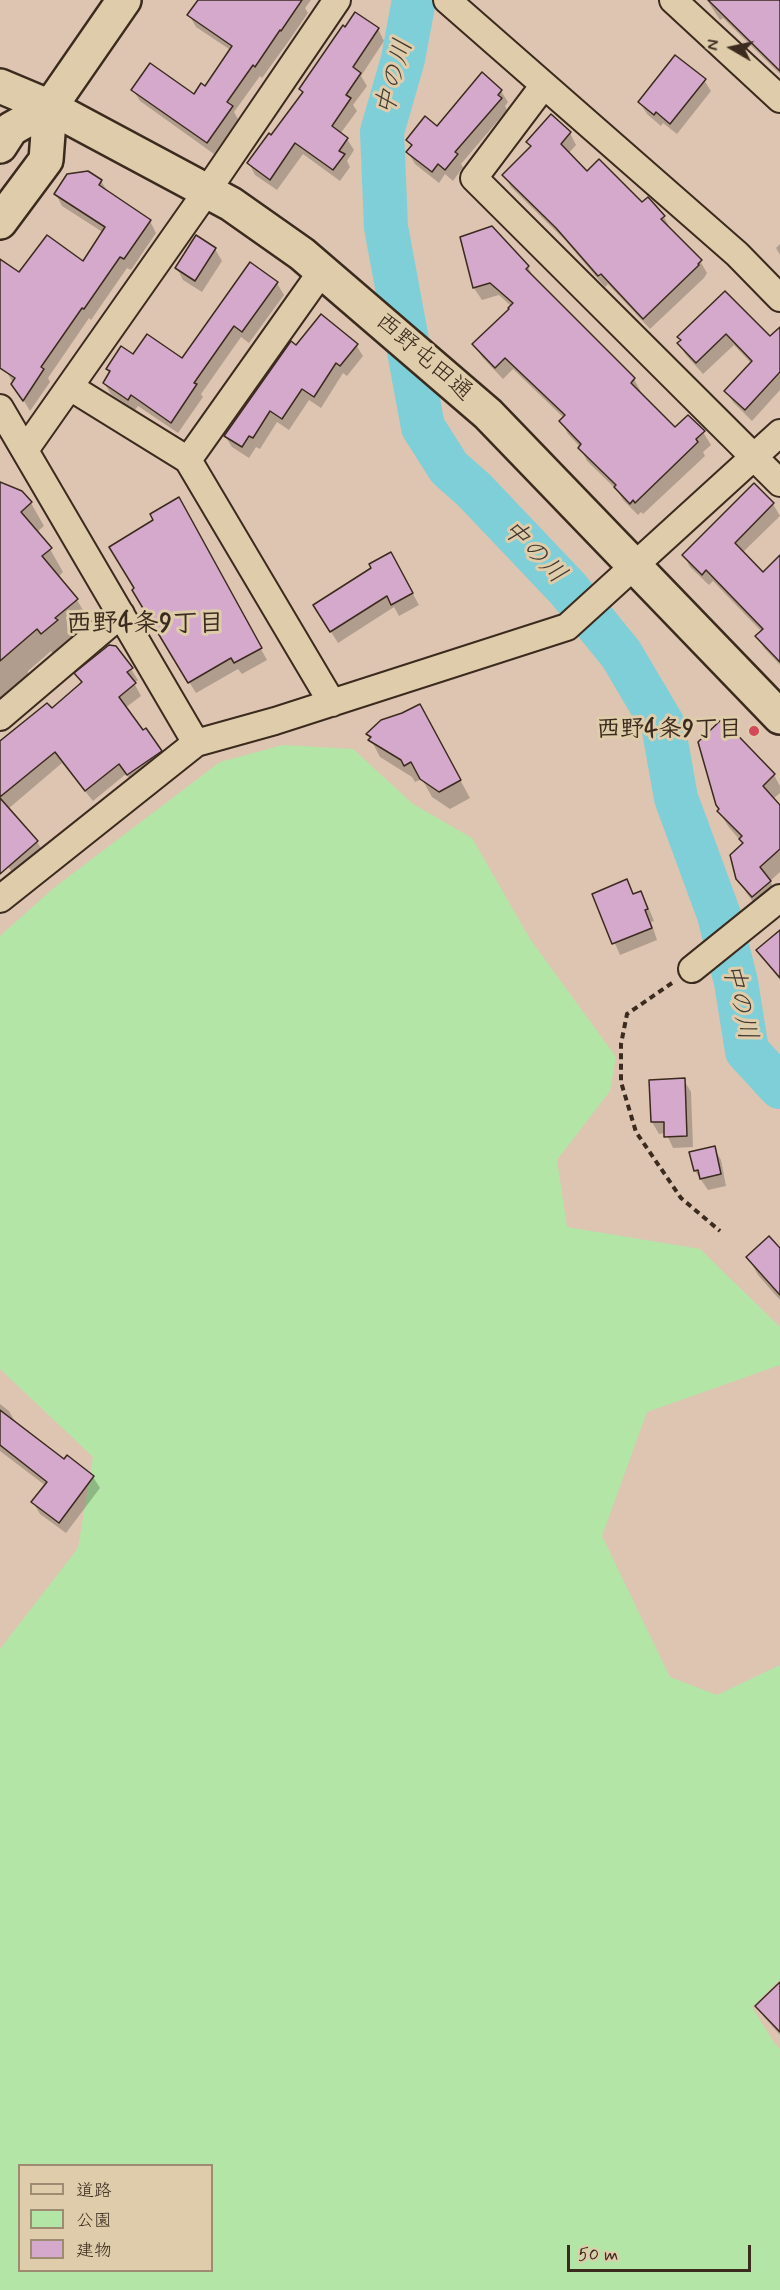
<!DOCTYPE html>
<meta charset="utf-8">
<style>
body{margin:0}
#map{position:relative;width:780px;height:2290px;overflow:hidden;background:#ddc5b1;font-family:Mynerve,"Klee One",sans-serif}
canvas{display:block}
.legend{position:absolute;left:18px;top:2164px;width:195px;height:108px;box-sizing:border-box;background:#dfccaa;border:2px solid #9d8b72;margin:0;padding:8px 10px;list-style:none;font-size:18px;color:#3b2a1e}
.legend li{display:flex;align-items:center;gap:12px;height:30px}
.legend b{width:30px;border:2px solid #9d8b72}
.north{position:absolute;left:702px;top:18px;width:60px;height:60px;-webkit-text-stroke:4px #dfccaa;paint-order:stroke;rotate:279deg;font-size:16px;font-weight:700;line-height:24px;text-align:center;color:#3b2a1e}
.north::after{content:'';display:block;margin:auto;width:21px;height:27px;background:#3b2a1e;clip-path:polygon(50% 0,100% 100%,50% 72%,0 100%)}
.scale{position:absolute;left:567px;top:2245px;width:184px;height:27px;box-sizing:border-box;border:3px solid #3b2a1e;border-top:0;padding-left:8px;font-size:18px;line-height:21px;white-space:nowrap;color:#3b2a1e;-webkit-text-stroke:4px #dfccaa;paint-order:stroke}
</style>
<div id="map">
<canvas width="780" height="2290"></canvas>
<ul class="legend">
<li><b style="height:8px;background:#dfccaa"></b>道路</li>
<li><b style="height:16px;background:#b3e5a6"></b>公園</li>
<li><b style="height:16px;background:#d5a9cc"></b>建物</li>
</ul>
<div class="north">N</div>
<div class="scale">50 m</div>
</div>
<script>
const c = document.querySelector('canvas').getContext('2d');
c.lineJoin = 'round';
function paint(path, color) {
  c.fillStyle = color;
  c.fill(path, 'evenodd');
}
function shape(rows) {
  const path = new Path2D();
  for (const r of rows) {
    path.moveTo(r[0], r[1]);
    for (let i = 2; i < r.length; i += 2) path.lineTo(r[i], r[i + 1]);
  }
  return path;
}
function trace(path, color, width, dash) {
  c.strokeStyle = color;
  c.lineWidth = width;
  c.lineCap = dash ? 'butt' : 'round';
  c.setLineDash(dash || []);
  c.stroke(path);
}
function write(font, color, halo, rows, align = 'center') {
  c.font = font + ' Mynerve,"Klee One",sans-serif';
  c.lineWidth = 6;
  c.setLineDash([]);
  c.textBaseline = 'middle';
  c.strokeStyle = halo;
  c.fillStyle = color;
  for (const [text, x, y, turn = 0] of rows) {
    c.save();
    c.translate(x, y);
    c.rotate((+turn || 0) * Math.PI / 180);
    c.textAlign = isNaN(turn) ? turn : align;
    if (halo) c.strokeText(text, 0, 0);
    c.fillText(text, 0, 0);
    c.restore();
  }
}
paint(shape([
 [283,745,353,749,413,804,472,838,530,939,616,1057,610,1091,557,1160,567,1227,700,1249,780,1327,780,1365,647,1412,602,1536,670,1677,717,1695,780,1665,780,1979,752,2007,773,2041,780,2049,780,2290,0,2290,0,1649,78,1548,93,1457,0,1369,0,936,55,887,220,762],
 [20,2166,212,2166,212,2270,20,2270]
]), '#b3e5a6');
paint(shape([
 [199,0,311,0,305,8,308,13,288,42,262,78,260,76,234,112,238,119,214,154,140,101,133,90,194,96,206,88,232,51,196,27,189,15],
 [707,0,780,0,780,74,723,18,720,20],
 [378,29,384,41,361,76,367,86,353,105,357,111,340,134,347,139,354,150,347,161,350,167,340,181,303,154,277,190,255,175,249,163,272,137,303,93,301,89],
 [704,80,711,91,677,134,663,123,661,126,647,114,640,103],
 [501,91,508,102,505,106,507,110,461,164,463,167,453,181,445,174,439,183,415,164,408,152,412,147,407,140,437,128],
 [570,133,576,145,568,154,587,173,664,217,670,228,700,261,707,273,704,278,650,329,608,284,605,287,564,239,511,187,504,175,532,148,528,142],
 [101,181,108,192,150,221,156,233,131,270,127,268,91,320,89,318,48,378,50,382,30,411,0,361,0,273,19,274,83,263,104,233,62,206,56,194],
 [462,238,528,267,535,280,634,379,641,392,640,394,675,429,703,432,711,445,703,452,705,456,643,514,641,512,638,515,623,500,617,490,587,461,580,447,568,434,561,421,564,418,513,369,503,379,482,357,474,345,510,310,511,306,499,295,482,300,474,288],
 [780,244,780,255,776,248],
 [215,249,222,261,202,292,183,280,177,268],
 [277,283,284,295,249,343,241,337,201,394,203,397,178,433,138,406,135,410,111,394,104,383,110,374,107,369,182,360],
 [725,293,770,338,780,329,780,390,752,421,733,402,726,391,752,364,734,345,703,374,686,355,679,344,681,342,679,337],
 [356,345,363,356,347,376,343,373,321,408,309,400,289,430,277,422,260,449,256,447,249,458,232,447,225,436],
 [754,485,773,504,780,516,742,553,763,574,780,557,780,665,764,648,757,636,762,632,713,581,709,585,690,567,684,555],
 [0,486,21,492,31,503,44,526,36,533,50,549,63,572,58,577,77,600,90,622,68,641,69,644,55,656,51,651,28,671,27,683,19,683,0,699],
 [178,500,267,660,242,674,238,669,196,693,140,602,155,520],
 [391,554,419,605,399,616,394,607,338,643,322,617],
 [131,669,138,680,134,683,141,696,125,708,143,732,161,751,168,763,135,786,126,774,93,801,62,763,8,809,37,842,44,853,17,877,0,858,0,743,51,710,82,684,76,674],
 [429,723,470,798,450,809,432,797,422,779,415,782,412,777,380,757,368,734],
 [774,775,780,786,780,793,773,799,780,807,780,872,770,881,779,897,761,912,747,894,737,878,744,845,728,826,719,811],
 [627,881,634,895,640,893,647,904,654,921,651,922,657,940,620,955,594,895],
 [780,938,780,980,758,950],
 [684,1080,691,1092,693,1147,673,1148,666,1133,659,1134,652,1122],
 [714,1148,721,1160,726,1186,708,1190,695,1171],
 [780,1250,780,1300,758,1275,748,1257],
 [0,1404,9,1411,16,1423,64,1461,93,1477,100,1488,66,1533,40,1514,33,1502,46,1486,0,1451],
 [780,1985,780,2035,764,2017,757,2006]
]), '#0003');
trace(shape([
 [414,0,403,59,382,132,386,227,423,427,449,468,474,490,568,589,621,654,663,725,676,798,719,915,736,982,747,1051,780,1087]
]), '#7ecfd7', 44);
const building = shape([
 [198,0,302,0,281,31,280,30,255,67,253,65,227,102,233,106,207,143,131,90,150,63,194,94,201,83,205,86,232,46,187,15,198,0],
 [708,0,780,0,780,71,708,0],
 [355,12,379,28,353,67,361,73,346,95,351,98,332,126,348,138,339,151,345,154,333,170,295,143,270,180,247,163,269,133,271,135,303,92,299,89,343,25,345,27,355,12],
 [675,55,706,79,670,124,656,112,654,115,638,102,675,55],
 [482,72,502,90,498,95,502,98,455,152,458,154,445,170,438,164,432,172,406,152,412,145,406,140,425,116,437,126,482,72],
 [551,114,571,132,561,144,587,171,599,159,642,202,648,197,665,216,661,219,702,260,698,264,699,265,643,319,601,274,598,276,556,228,502,175,531,146,526,142,551,114],
 [88,171,102,180,99,185,151,220,124,259,120,257,84,309,82,308,41,367,44,369,23,401,11,384,15,378,0,368,0,259,19,272,47,235,83,261,105,227,54,194,67,174,88,171],
 [492,226,529,266,526,269,635,378,631,383,675,427,688,415,705,431,696,439,698,442,635,503,633,500,630,504,614,487,616,485,578,448,581,444,559,421,565,415,505,358,495,368,472,344,509,309,508,308,513,303,490,283,473,288,460,237,492,226],
 [196,235,216,248,195,281,175,268,196,235],
 [250,262,278,282,242,332,234,326,194,383,197,384,171,423,131,395,128,400,103,383,110,371,106,369,121,346,133,354,147,334,182,358,250,262],
 [725,291,770,336,780,327,780,372,745,410,724,391,752,361,726,334,696,363,677,343,681,340,677,337,725,291],
 [321,314,358,344,340,366,336,363,314,397,302,389,282,419,270,411,253,438,249,436,242,447,224,436,291,341,296,345,321,314],
 [0,482,22,491,32,502,21,512,52,548,42,556,78,599,55,618,58,620,41,634,37,629,0,661,0,482],
 [754,483,774,503,735,543,763,572,780,555,780,662,755,636,763,629,706,570,702,575,682,555,754,483],
 [179,497,262,648,234,663,231,658,188,683,132,590,134,588,109,547,153,520,150,514,179,497],
 [391,552,413,593,391,605,387,596,330,632,313,605,371,568,369,564,391,552],
 [109,645,116,646,133,668,127,672,136,683,119,697,143,730,146,728,162,751,127,775,119,764,85,791,55,752,0,797,0,741,47,703,52,708,82,682,74,673,109,645],
 [420,704,461,780,439,792,420,779,411,762,404,766,401,760,368,740,371,737,366,734,381,720,402,713,420,704],
 [722,719,775,774,763,786,780,805,780,849,760,867,771,881,752,897,736,879,730,855,743,843,739,839,742,836,717,811,719,809,716,805,698,742,722,719],
 [0,798,38,841,0,874,0,798],
 [627,879,633,894,641,891,648,909,645,910,652,928,612,944,592,894,627,879],
 [780,930,780,978,756,950,780,930],
 [685,1078,687,1136,664,1137,664,1122,651,1122,649,1080,685,1078],
 [715,1146,721,1174,700,1179,698,1170,694,1171,689,1152,715,1146],
 [769,1236,780,1248,780,1295,746,1257,769,1236],
 [0,1410,64,1459,67,1455,94,1476,59,1523,31,1502,47,1482,0,1445,0,1410],
 [780,1982,780,2032,755,2006,780,1982]
]);
paint(building, '#d5a9cc');
trace(building, '#3b2a1e', 1.5);
const street = shape([
 [447,0,737,254,780,298],
 [673,0,780,99],
 [544,85,474,178,780,483],
 [70,387,188,460,332,703],
 [0,408,196,743],
 [25,450,207,191,337,0],
 [188,460,322,271],
 [0,717,121,614],
 [0,899,196,743,275,721,567,627,780,433],
 [692,969,780,898]
]);
const secondary = shape([
 [0,86,50,107,231,204,302,254,488,414,780,717]
]);
const primary = shape([
 [0,146,11,129,50,107,124,0],
 [0,222,46,160,50,107]
]);
trace(street, '#3b2a1e', 30);
trace(secondary, '#3b2a1e', 38);
trace(primary, '#3b2a1e', 38);
trace(shape([
 [672,983,627,1014,621,1044,621,1082,636,1132,681,1198,720,1231]
]), '#3b2a1e', 4, [6, 4.5]);
trace(street, '#dfccaa', 26);
trace(secondary, '#dfccaa', 33);
trace(primary, '#dfccaa', 33);
for (const [x, y, r, color] of [
 [754,731,6,"#d1495b"]
]) {
  const dot = new Path2D();
  dot.arc(x, y, r, 0, 2 * Math.PI);
  c.fillStyle = color;
  c.fill(dot);
  trace(dot, '#dfccaa', 2);
}
write('24px', '#3b2a1e', '#dfccaa', [
 ["西野屯田通",423,358,41]
]);
write('bold 24px', '#3b2a1e', '#dfccaa', [
 ["西野4条9丁目",742,731]
], 'right');
write('italic 26px', '#423a30', '#dfccaa', [
 ["中の川",396,78,-75],
 ["中の川",533,553,45],
 ["中の川",738,1002,77]
]);
write('bold 26px', '#3b2a1e', '#dfccaa', [
 ["西野4条9丁目",145,626]
]);
</script>
